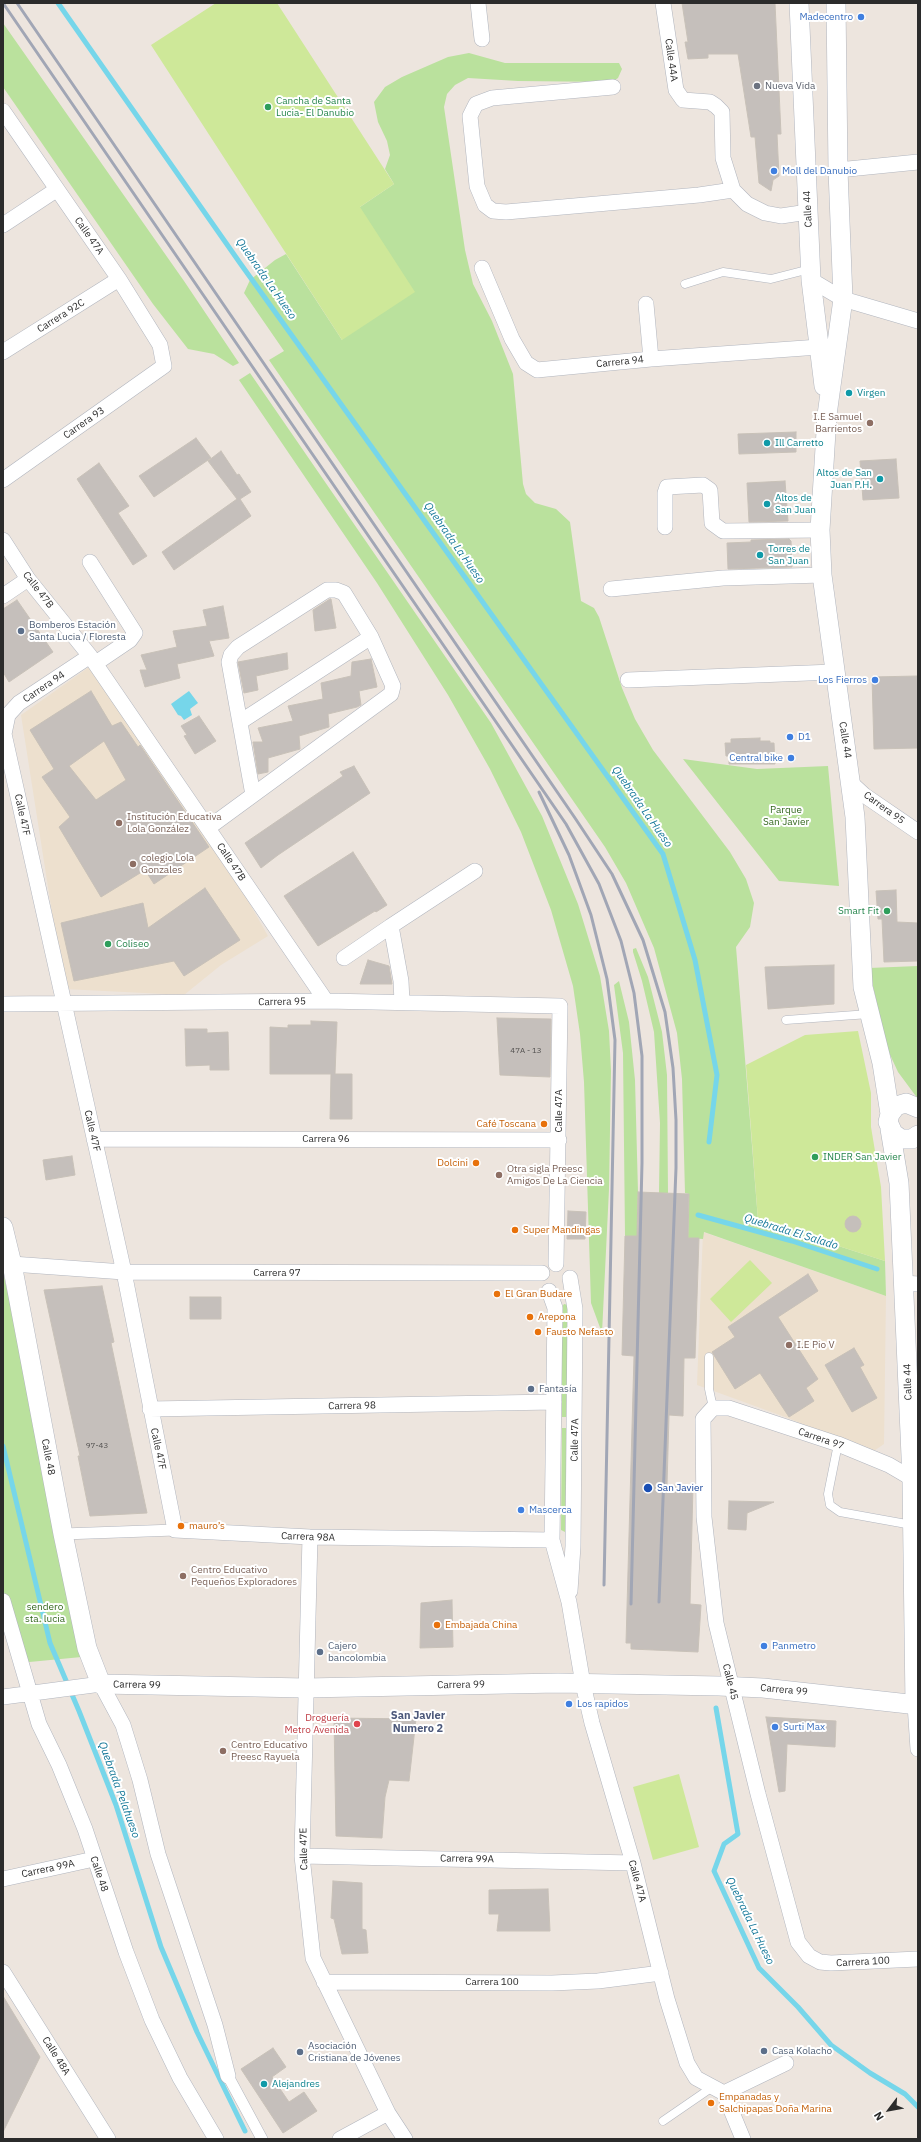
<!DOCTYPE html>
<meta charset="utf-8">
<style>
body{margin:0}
#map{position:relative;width:921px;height:2142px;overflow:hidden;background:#ede5de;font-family:"IBM Plex Sans",sans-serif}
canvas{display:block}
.frame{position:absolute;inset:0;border:4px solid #2b2b2b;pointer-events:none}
.north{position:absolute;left:869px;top:2090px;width:40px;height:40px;-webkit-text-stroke:3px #fff;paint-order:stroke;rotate:238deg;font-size:11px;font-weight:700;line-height:16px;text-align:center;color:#2b2b2b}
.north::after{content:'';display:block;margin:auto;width:14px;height:18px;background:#2b2b2b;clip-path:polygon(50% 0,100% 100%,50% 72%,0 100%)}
</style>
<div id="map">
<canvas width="921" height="2142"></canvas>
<div class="frame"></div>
<div class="north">N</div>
</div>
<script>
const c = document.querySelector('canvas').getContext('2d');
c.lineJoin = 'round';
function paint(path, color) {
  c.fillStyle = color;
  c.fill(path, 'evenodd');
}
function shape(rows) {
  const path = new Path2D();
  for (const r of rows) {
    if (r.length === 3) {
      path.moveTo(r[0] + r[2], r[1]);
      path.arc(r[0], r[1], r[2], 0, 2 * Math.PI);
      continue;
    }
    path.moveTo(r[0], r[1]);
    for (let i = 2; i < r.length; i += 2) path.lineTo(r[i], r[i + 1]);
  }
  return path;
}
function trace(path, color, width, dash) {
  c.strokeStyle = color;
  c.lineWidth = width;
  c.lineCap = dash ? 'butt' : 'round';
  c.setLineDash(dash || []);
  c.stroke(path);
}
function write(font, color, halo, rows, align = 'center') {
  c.font = font + ' "IBM Plex Sans",sans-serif';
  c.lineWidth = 4;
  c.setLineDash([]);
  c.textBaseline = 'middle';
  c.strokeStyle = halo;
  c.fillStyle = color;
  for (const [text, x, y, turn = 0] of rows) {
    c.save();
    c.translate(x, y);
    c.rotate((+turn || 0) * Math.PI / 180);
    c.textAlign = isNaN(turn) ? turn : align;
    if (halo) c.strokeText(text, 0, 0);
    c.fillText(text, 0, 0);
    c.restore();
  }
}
paint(shape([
 [92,665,221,853,268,936,221,965,184,995,64,989,21,715],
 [703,1232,886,1296,884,1444,871,1453,788,1418,697,1385]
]), '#ede0ce');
paint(shape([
 [3,23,184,281,239,363,233,366,214,354,188,349,153,304,3,87],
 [469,53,505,63,619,63,622,69,618,78,612,82,518,81,468,78,455,85,447,94,444,107,465,250,473,284,492,321,513,374,523,484,526,494,535,503,556,509,570,522,581,601,594,608,599,617,622,688,635,719,653,750,730,852,746,879,754,903,750,927,736,947,758,1220,885,1261,886,1296,704,1232,703,1239,688,1238,689,1194,685,1193,682,1079,677,1033,654,948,626,883,605,847,269,360,284,351,244,293,250,280,275,260,286,254,342,340,360,207,394,184,385,169,390,155,387,141,378,122,374,102,385,87,402,77,448,57],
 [250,373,491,723,542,816,578,904,600,976,609,1031,611,1071,609,1189,602,1333,591,1303,584,1082,580,1034,573,986,551,910,521,832,490,769,448,695,377,583,239,380],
 [683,759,757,769,828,766,839,886,779,881],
 [636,948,648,977,662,1032,667,1075,668,1193,659,1193,660,1123,654,1032,642,981,633,952,633,949],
 [918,966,918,1099,898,1072,886,1046,869,968],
 [619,981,629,1022,635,1080,638,1192,637,1236,625,1236,623,1053,614,985],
 [3,1272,92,1656,19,1663,3,1587],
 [564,1304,568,1305,567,1417,562,1417,562,1307],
 [562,1428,567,1428,565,1532,561,1530]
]), '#bae19d');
paint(shape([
 [216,3,277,3,394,184,360,207,415,292,342,340,151,45],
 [858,1031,871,1093,871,1127,881,1187,885,1261,758,1220,746,1065,805,1035],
 [750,1260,772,1283,731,1322,710,1299],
 [679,1774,699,1847,653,1860,633,1787]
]), '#cee899');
paint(shape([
 [189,691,198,703,190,709,192,715,184,720,181,716,178,715,171,704]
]), '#76d6ea');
trace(shape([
 [58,3,240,263,663,854,695,960,717,1075,709,1142],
 [698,1215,792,1241,877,1269],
 [3,1446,50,1643,79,1711,116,1805,161,1947,197,2032,245,2131],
 [716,1708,738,1834,724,1844,714,1871,759,1968,798,2007,831,2045,870,2073,905,2094,918,2107]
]), '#76d6ea', 5);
const building = shape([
 [682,3,775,3,781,134,777,134,779,176,773,180,771,191,759,183,755,137,751,137,738,54,708,54,708,58,688,59,685,42,688,42,682,3],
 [796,432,796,452,739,454,738,434,796,432],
 [196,438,211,458,154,497,139,476,196,438],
 [221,451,237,475,239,474,251,492,240,499,251,516,174,570,162,552,237,499,208,461,221,451],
 [896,459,899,498,863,500,860,461,896,459],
 [99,463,129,506,118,513,147,556,133,565,77,479,99,463],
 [785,481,788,521,749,522,747,483,785,481],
 [789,539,791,541,792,567,728,569,727,543,751,542,751,540,789,539],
 [330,599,331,599,336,628,315,631,313,610,330,599],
 [17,600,53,652,9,682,3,672,3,609,17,600],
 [223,606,229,638,209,641,214,656,177,664,180,678,145,687,140,670,147,670,141,655,177,647,173,631,207,626,203,610,223,606],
 [287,653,288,669,256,676,258,690,244,693,238,662,287,653],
 [371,659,377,687,359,691,361,705,357,707,328,714,329,727,299,736,300,749,268,758,268,772,258,774,253,742,263,742,258,728,293,721,288,706,323,699,321,683,351,676,352,662,371,659],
 [918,676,918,748,874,749,872,677,918,676],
 [91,691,112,726,121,722,138,747,140,745,209,847,154,884,145,870,101,897,59,827,70,817,42,777,54,769,30,730,91,691],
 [104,741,126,780,96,800,69,766,104,741],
 [199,716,216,741,195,754,184,736,187,735,181,726,199,716],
 [760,738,760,741,770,741,770,743,774,743,775,764,729,764,729,756,726,756,725,743,731,743,731,739,760,738],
 [354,766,370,793,278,855,261,868,245,843,343,776,340,772,354,766],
 [353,852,387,905,376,912,375,911,318,946,284,896,353,852],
 [205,888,240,940,184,976,174,961,74,981,61,923,143,903,148,928,205,888],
 [896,890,897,922,918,923,918,961,884,962,882,919,878,919,876,891,896,890],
 [368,960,389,966,392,984,360,984,368,960],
 [834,965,834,1004,768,1009,765,967,834,965],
 [497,1018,551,1019,550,1077,500,1075,497,1018],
 [311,1021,337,1022,335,1074,352,1074,352,1119,330,1119,331,1074,270,1074,270,1027,288,1028,288,1025,311,1025,311,1021],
 [185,1029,207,1029,207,1033,228,1032,229,1070,210,1070,210,1065,186,1066,185,1029],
 [72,1156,75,1175,46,1180,43,1160,72,1156],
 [638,1192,689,1194,688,1238,699,1238,695,1358,684,1358,683,1416,669,1415,667,1485,693,1486,690,1604,701,1605,698,1652,631,1649,631,1643,626,1643,634,1356,622,1355,625,1236,637,1236,638,1192],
 [568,1211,586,1212,585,1239,567,1239,568,1211],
 [853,1224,8],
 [808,1274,818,1291,778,1317,818,1379,806,1388,814,1401,789,1417,760,1373,735,1389,712,1352,735,1337,728,1327,808,1274],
 [102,1286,114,1342,111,1343,147,1513,90,1516,78,1456,80,1456,44,1290,102,1286],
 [190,1297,221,1297,221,1319,190,1319,190,1297],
 [854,1348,864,1365,860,1367,877,1398,852,1412,825,1365,854,1348],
 [729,1501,774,1502,747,1513,746,1530,728,1529,729,1501],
 [452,1600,453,1647,420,1648,421,1603,452,1600],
 [766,1717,836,1721,835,1747,787,1744,785,1791,779,1792,766,1717],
 [334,1718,416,1719,409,1781,389,1780,385,1797,382,1838,336,1836,334,1718],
 [333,1881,362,1883,362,1929,366,1930,368,1953,342,1954,334,1919,331,1918,333,1881],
 [548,1889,550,1931,497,1931,499,1914,489,1914,489,1890,548,1889],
 [3,1996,40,2057,3,2132,3,1996],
 [273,2048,286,2067,272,2077,289,2102,304,2092,317,2111,283,2133,241,2069,273,2048]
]);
paint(building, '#c5bfbb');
trace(building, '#c8c1b8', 1);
const service = shape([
 [685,284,723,272,771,279,810,269],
 [786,1020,869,1014],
 [709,1357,709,1389,713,1408],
 [838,1444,828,1494,830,1505,840,1512,912,1525],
 [663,2121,711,2088]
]);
const pedestrian = shape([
 [63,1534,175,1530],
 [228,2076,262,2139]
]);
const minor = shape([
 [478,3,482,39],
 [663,3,676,90,683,100,710,102,716,106,722,112,723,158,733,190,747,204,765,213,781,216,808,212],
 [613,87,492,98,476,104,470,116,477,186,485,205,493,211,506,212,699,195,733,190],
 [3,111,119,279,160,345,164,366,3,480],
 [838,170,918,162],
 [3,225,56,190],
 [482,268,512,339,526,363,537,370,651,359,819,347],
 [811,280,843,299,918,321],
 [646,304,651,359],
 [3,352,119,279],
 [665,527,665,493,667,487,703,485,710,490,712,523,723,531,820,530],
 [3,540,28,579,90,656],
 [90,562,135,633,130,640,96,663],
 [611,589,723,578,822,575],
 [3,596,28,579],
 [628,680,834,672],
 [240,722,371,637],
 [851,783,864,795,918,832],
 [208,828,391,694,393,686,371,637,344,593,336,590,327,590,238,647,231,655,229,662,253,795],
 [344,958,391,926],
 [326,1001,90,656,19,703,8,715,4,734,124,1272,175,1530,310,1537,552,1540],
 [402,1002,401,981,391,926,475,871],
 [3,1004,326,1001,560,1006,556,1264],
 [94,1139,559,1140],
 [12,1264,124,1272,542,1273],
 [570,1278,575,1309,573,1546,570,1591],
 [903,1283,918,1284],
 [549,1291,555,1308,552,1540,569,1602,583,1684,592,1723,633,1863,667,1999,687,2063,696,2078,724,2093,743,2139],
 [150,1409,554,1402],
 [918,1482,889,1465,838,1444,729,1408,713,1408,703,1419,704,1517,716,1623,758,1794,798,1942,809,1956,820,1962,831,1963,918,1959],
 [310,1537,302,1856,313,1958,388,2113,405,2139],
 [3,1601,39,1724,59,1765,85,1829,126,1952,152,2020,180,2078,216,2139],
 [3,1697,101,1684,123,1725,140,1780,158,1854,215,2025,228,2076],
 [915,1704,918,1749],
 [302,1856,633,1863],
 [3,1879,94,1859],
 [3,1972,108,2139],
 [324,1982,552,1983,598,1981,661,1973],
 [724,2093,786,2063],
 [340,2139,388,2113]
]);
const tertiary = shape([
 [799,3,811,280,824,386],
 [836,3,838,170,843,299,827,415,820,530,822,575,855,817,863,987,882,1063,890,1114],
 [918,1108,906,1103,896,1106,890,1114,888,1122,893,1133,901,1139,912,1139,918,1135],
 [890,1129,899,1183,903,1273,912,1479,915,1704],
 [3,1227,12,1264,63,1534,87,1648,101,1684,306,1688,558,1683,719,1686,763,1688,918,1705]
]);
trace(service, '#b1b5be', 9);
trace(pedestrian, '#b1b5be', 12);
trace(minor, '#b1b5be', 16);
trace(tertiary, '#b1b5be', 20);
trace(service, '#fff', 8);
trace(pedestrian, '#fff', 11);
trace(minor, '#fff', 15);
trace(tertiary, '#fff', 19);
trace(shape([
 [3,3,566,824,599,884,621,941,634,993,642,1056,642,1163,631,1604],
 [17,3,575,818,612,874,643,940,665,1012,673,1068,676,1120,676,1168,659,1602],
 [539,792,569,855,591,915,607,979,615,1040,604,1585]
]), '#a1a6b5', 3);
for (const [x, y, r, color] of [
 [861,17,4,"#3f7fe0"],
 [757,86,4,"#6b7280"],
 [268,107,4,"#2e9e5b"],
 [774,171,4,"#3f7fe0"],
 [849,393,4,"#0f9aa8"],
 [870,423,4,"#8d6e63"],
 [767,443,4,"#0f9aa8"],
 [880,479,4,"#0f9aa8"],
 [767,504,4,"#0f9aa8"],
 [760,555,4,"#0f9aa8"],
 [21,631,4,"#5c6f8a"],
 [875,680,4,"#3f7fe0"],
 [790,737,4,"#3f7fe0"],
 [791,758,4,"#3f7fe0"],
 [119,823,4,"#8d6e63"],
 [133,864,4,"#8d6e63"],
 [887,911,4,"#2e9e5b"],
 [108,944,4,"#2e9e5b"],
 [544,1124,4,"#e8710a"],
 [815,1157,4,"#2e9e5b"],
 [476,1163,4,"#e8710a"],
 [499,1175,4,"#8d6e63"],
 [515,1230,4,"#e8710a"],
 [497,1294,4,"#e8710a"],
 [530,1317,4,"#e8710a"],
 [538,1332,4,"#e8710a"],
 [789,1345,4,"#8d6e63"],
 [531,1389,4,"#5c6f8a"],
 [648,1488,5,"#1a4fb4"],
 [521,1510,4,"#3f7fe0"],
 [181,1526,4,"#e8710a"],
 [183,1576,4,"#8d6e63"],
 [437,1625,4,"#e8710a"],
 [764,1646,4,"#3f7fe0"],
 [320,1652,4,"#5c6f8a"],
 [569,1704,4,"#3f7fe0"],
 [357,1724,4,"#e0444e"],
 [775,1727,4,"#3f7fe0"],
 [223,1751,4,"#8d6e63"],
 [764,2051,4,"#5c6f8a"],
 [300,2052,4,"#5c6f8a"],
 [264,2084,4,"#0f9aa8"],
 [711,2103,4,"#e8710a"]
]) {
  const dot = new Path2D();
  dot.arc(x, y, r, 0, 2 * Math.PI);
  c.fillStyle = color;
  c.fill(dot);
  trace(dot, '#fff', 1.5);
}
write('8px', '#52504f', null, [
 ["47A - 13",526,1051],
 ["97-43",97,1446]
]);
write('10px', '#366cbe', '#fff', [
 ["Madecentro",853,17,"right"],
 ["Moll del Danubio",782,171],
 ["Los Fierros",867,680,"right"],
 ["D1",798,737],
 ["Central bike",783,758,"right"],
 ["Mascerca",529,1510],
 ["Panmetro",772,1646],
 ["Los rapidos",577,1704],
 ["Surti Max",783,1727]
], 'left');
write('10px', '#2b2b2b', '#fff', [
 ["Calle 44A",671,60,82],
 ["Calle 44",808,209,-93],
 ["Calle 47A",89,236,55],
 ["Carrera 92C",61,316,-32],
 ["Carrera 94",620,362,-6],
 ["Carrera 93",84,423,-35],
 ["Calle 47B",38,590,52],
 ["Carrera 94",44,687,-34],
 ["Calle 44",845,740,81],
 ["Carrera 95",884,808,36],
 ["Calle 47F",22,815,78],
 ["Calle 47B",231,862,56],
 ["Carrera 95",282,1002,-1],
 ["Calle 47A",559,1111,-90],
 ["Calle 47F",92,1131,77],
 ["Carrera 96",326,1139],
 ["Carrera 97",277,1273],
 ["Calle 44",908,1382,-92],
 ["Carrera 98",352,1406,-1],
 ["Carrera 97",821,1439,19],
 ["Calle 47A",575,1440,-89],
 ["Calle 47F",158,1449,78],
 ["Calle 48",48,1457,79],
 ["Carrera 98A",308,1537,2],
 ["Calle 45",730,1682,76],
 ["Carrera 99",137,1685,1],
 ["Carrera 99",461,1685,-1],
 ["Carrera 99",784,1690,5],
 ["Calle 47E",304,1849,-91],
 ["Carrera 99A",467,1859,1],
 ["Carrera 99A",48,1869,-12],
 ["Calle 48",99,1874,71],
 ["Calle 47A",637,1881,75],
 ["Carrera 100",863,1962,-3],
 ["Carrera 100",492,1982],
 ["Calle 48A",56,2056,58]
]);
write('10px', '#5b616d', '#fff', [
 ["Nueva Vida",765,86]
], 'left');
write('10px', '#27864d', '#fff', [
 ["Cancha de Santa",276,101],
 ["Lucia- El Danubio",276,113],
 ["Smart Fit",879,911,"right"],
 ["Coliseo",116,944],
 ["INDER San Javier",823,1157]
], 'left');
write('10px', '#0d838f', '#fff', [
 ["Virgen",857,393],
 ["Ill Carretto",775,443],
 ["Altos de San",872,473,"right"],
 ["Juan P.H.",872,485,"right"],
 ["Altos de",775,498],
 ["San Juan",775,510],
 ["Torres de",768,549],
 ["San Juan",768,561],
 ["Alejandres",272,2084]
], 'left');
write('10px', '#785e54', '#fff', [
 ["I.E Samuel",862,417,"right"],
 ["Barrientos",862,429,"right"],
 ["Institución Educativa",127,817],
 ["Lola González",127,829],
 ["colegio Lola",141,858],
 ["Gonzales",141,870],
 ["Otra sigla Preesc",507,1169],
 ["Amigos De La Ciencia",507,1181],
 ["I.E Pio V",797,1345],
 ["Centro Educativo",191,1570],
 ["Pequeños Exploradores",191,1582],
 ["Centro Educativo",231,1745],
 ["Preesc Rayuela",231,1757]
], 'left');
write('10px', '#4e5e75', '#fff', [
 ["Bomberos Estación",29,625],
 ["Santa Lucia / Floresta",29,637],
 ["Fantasía",539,1389],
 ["Cajero",328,1646],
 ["bancolombia",328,1658],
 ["Asociación",308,2046],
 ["Cristiana de Jóvenes",308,2058],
 ["Casa Kolacho",772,2051]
], 'left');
write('10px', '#33671d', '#fff', [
 ["Parque",786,810],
 ["San Javier",786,822],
 ["sendero",45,1607],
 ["sta. lucia",45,1619]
]);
write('10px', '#c56008', '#fff', [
 ["Café Toscana",536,1124,"right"],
 ["Dolcini",468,1163,"right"],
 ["Super Mandingas",523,1230],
 ["El Gran Budare",505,1294],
 ["Arepona",538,1317],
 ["Fausto Nefasto",546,1332],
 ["mauro’s",189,1526],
 ["Embajada China",445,1625],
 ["Empanadas y",719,2097],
 ["Salchipapas Doña Marina",719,2109]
], 'left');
write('10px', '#164399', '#fff', [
 ["San Javier",657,1488]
], 'left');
write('10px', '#be3a42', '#fff', [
 ["Droguería",349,1718],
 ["Metro Avenida",349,1730]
], 'right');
write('italic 11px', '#137798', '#fff', [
 ["Quebrada La Hueso",266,279,55],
 ["Quebrada La Hueso",454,543,55],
 ["Quebrada La Hueso",642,807,55],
 ["Quebrada El Salado",791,1232,17],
 ["Quebrada Pelahueso",119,1790,70],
 ["Quebrada La Hueso",750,1921,64]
]);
write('bold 11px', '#4d597b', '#fff', [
 ["San Javier",418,1716],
 ["Numero 2",418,1729]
]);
</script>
